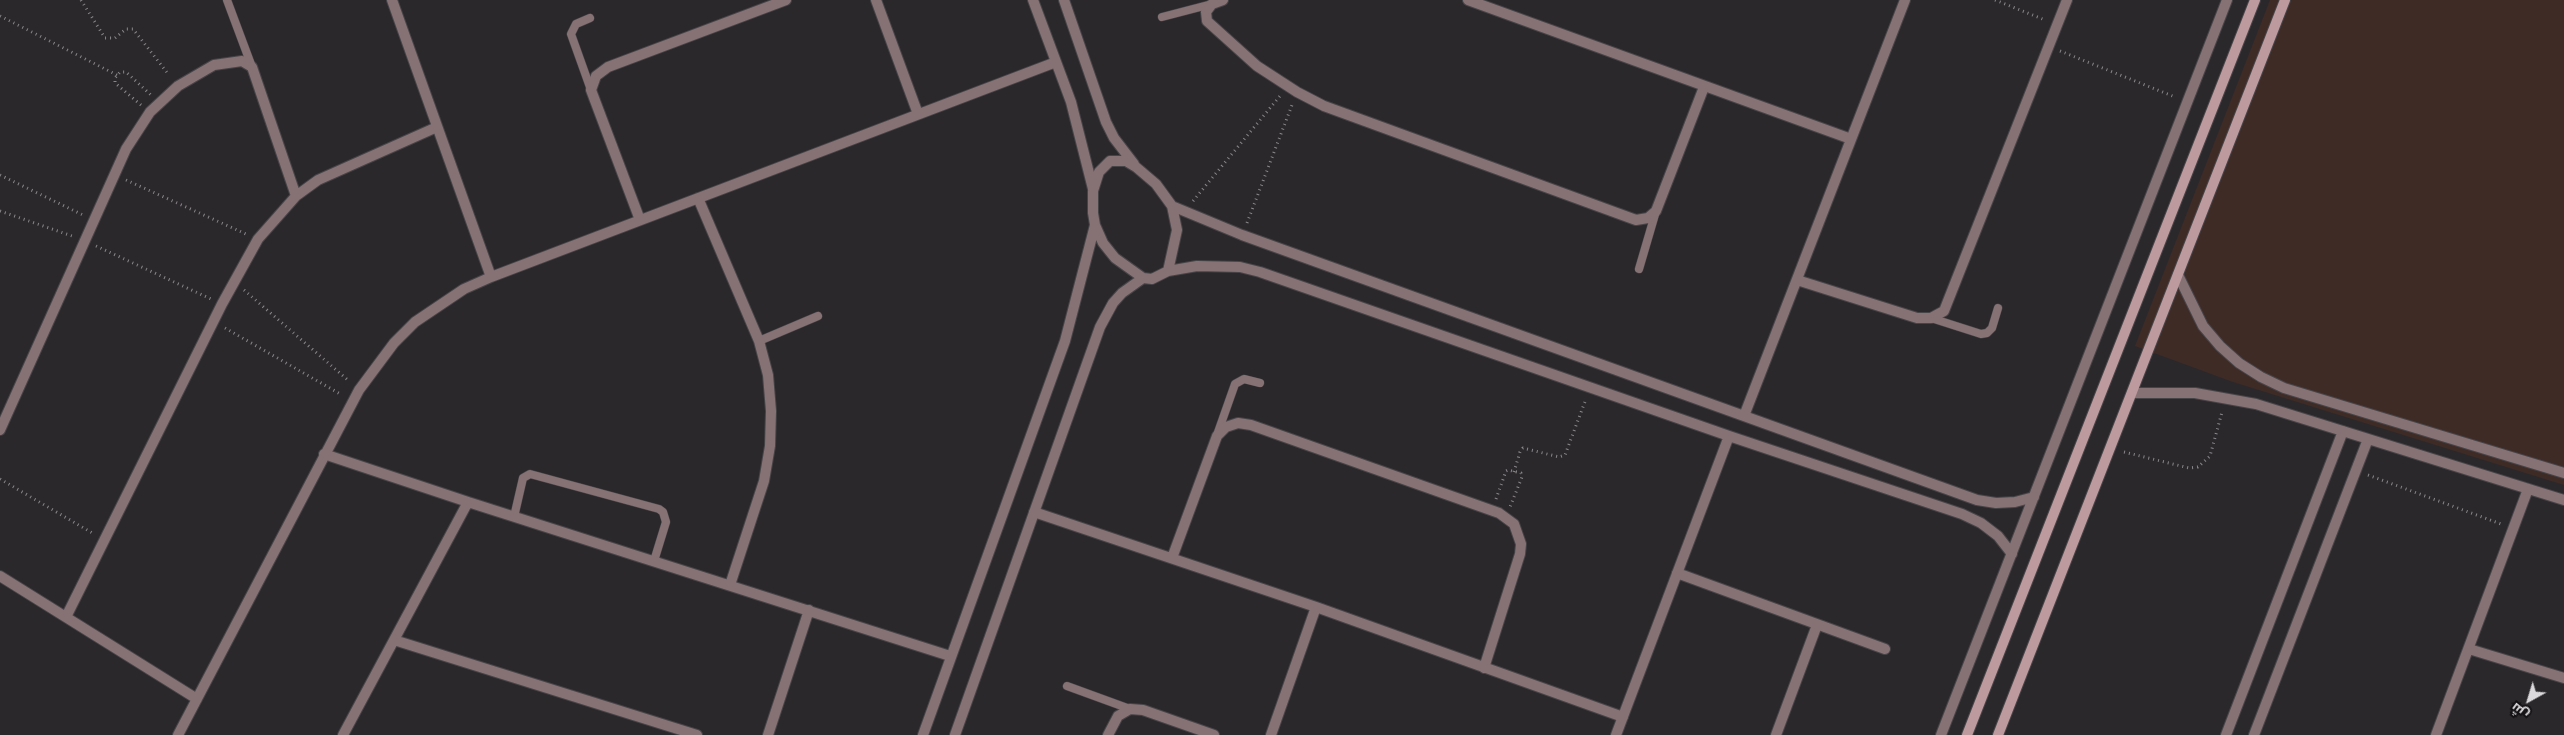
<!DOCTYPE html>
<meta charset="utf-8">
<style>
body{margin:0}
#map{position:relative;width:2564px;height:735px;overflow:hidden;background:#2b282c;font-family:Manrope,Cairo,sans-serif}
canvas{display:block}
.north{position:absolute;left:2504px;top:675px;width:50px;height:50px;-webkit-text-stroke:4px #131113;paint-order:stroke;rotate:219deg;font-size:14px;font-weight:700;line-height:20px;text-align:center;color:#dbd9dc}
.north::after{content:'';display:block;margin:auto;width:18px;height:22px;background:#dbd9dc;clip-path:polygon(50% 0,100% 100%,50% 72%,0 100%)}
</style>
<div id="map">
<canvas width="2564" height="735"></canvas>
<div class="north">ش</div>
</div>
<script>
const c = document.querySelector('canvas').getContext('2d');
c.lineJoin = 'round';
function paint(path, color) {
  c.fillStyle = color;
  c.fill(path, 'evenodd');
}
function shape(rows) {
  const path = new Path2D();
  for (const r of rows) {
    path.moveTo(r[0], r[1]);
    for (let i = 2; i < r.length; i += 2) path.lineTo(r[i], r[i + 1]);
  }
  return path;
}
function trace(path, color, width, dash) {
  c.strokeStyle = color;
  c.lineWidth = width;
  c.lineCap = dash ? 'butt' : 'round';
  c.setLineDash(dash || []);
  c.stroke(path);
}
paint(shape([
 [2270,0,2564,0,2564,485,2233,382,2135,346]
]), '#3e2b26');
const lane = shape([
 [227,0,252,67],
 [1162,17,1212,4],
 [590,18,576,24,571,34,591,90],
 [1639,269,1656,211],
 [1931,318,1981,334,1987,333,1992,328,1998,308],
 [759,341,818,316],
 [1217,435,1235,384,1244,379,1260,383],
 [514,517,523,478,530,474,659,509,663,512,666,522,654,561],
 [1067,686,1130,709]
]);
const street = shape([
 [392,0,491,277],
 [876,0,918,114],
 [1033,0,1071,102,1093,189],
 [1064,0,1106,122,1114,138,1134,164],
 [1223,0,1212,4,1206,12,1207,21,1257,66,1297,92,1324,106,1636,220,1648,218,1656,211,1704,87],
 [1468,0,1851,139],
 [698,198,759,341,768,375,771,411,770,446,764,481,730,585],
 [1172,206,1242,235,1977,500,1996,503,2015,502,2034,497],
 [640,220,591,90,596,76,608,67,786,0],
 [1168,271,1177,230,1172,206,1156,184,1136,167,1126,161,1110,161,1099,172,1093,191,1093,213,1095,225,1103,243,1115,258,1143,278,1152,279,1168,271,1197,266,1240,267,1260,272,1729,436,1962,514,1981,523,1998,536,2012,554],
 [2178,275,2203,326,2220,346,2239,363,2261,377,2284,388,2564,473],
 [1797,280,1917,318,1931,318,1944,311,2067,0],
 [2132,393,2195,393,2256,404,2564,500],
 [1744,416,1905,0],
 [0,430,126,149,150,112,178,86,214,65,242,61,252,67,296,196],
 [324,454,468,502,950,656],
 [1034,512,1316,607,1623,717],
 [1172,558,1217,436,1226,427,1238,423,1251,425,1499,513,1514,524,1521,544,1520,554,1484,668],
 [1677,573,1885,649],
 [0,576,197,699],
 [66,617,222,304,258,239,296,196,318,180,437,127],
 [394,640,697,735],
 [2469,649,2564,678],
 [178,735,359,390,394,343,415,322,464,289,491,277,1056,62],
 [343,735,468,502],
 [768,735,809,610],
 [923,735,1065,341,1095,225],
 [955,735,1100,327,1113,303,1122,293,1143,278],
 [1108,735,1118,716,1130,709,1143,710,1214,735],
 [1271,735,1316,607],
 [1616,735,1729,436],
 [1776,735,1817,625],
 [1941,735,2227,0],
 [2226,735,2343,431],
 [2254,735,2368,439],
 [2436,735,2528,489]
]);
const secondary = shape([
 [1967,735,2255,0],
 [1998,735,2285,0]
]);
trace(lane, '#474448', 9);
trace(street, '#474448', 12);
trace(secondary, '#474448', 12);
trace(shape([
 [81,0,105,38,115,38,126,29,133,29,169,75],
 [1995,0,2045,20],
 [0,16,117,75],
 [2060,51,2175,97],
 [141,105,115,83,115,78,120,72,126,72,151,95],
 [0,175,83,215],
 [126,180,246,234],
 [1193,201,1280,96],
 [0,211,72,236],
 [1247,223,1292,105],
 [96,246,211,299],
 [244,290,349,381],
 [225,328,342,395],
 [2124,452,2189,468,2198,467,2210,456,2222,412],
 [1514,472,1520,452,1523,448,1559,457,1565,455,1586,399],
 [2368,475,2501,524],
 [0,479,94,534],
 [1496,499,1506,471,1508,470,1521,473,1522,477,1510,507]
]), '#8b888c', 3, [1, 4]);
trace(lane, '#867274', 8);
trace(street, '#867274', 10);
trace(secondary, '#bc9a9e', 10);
</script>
